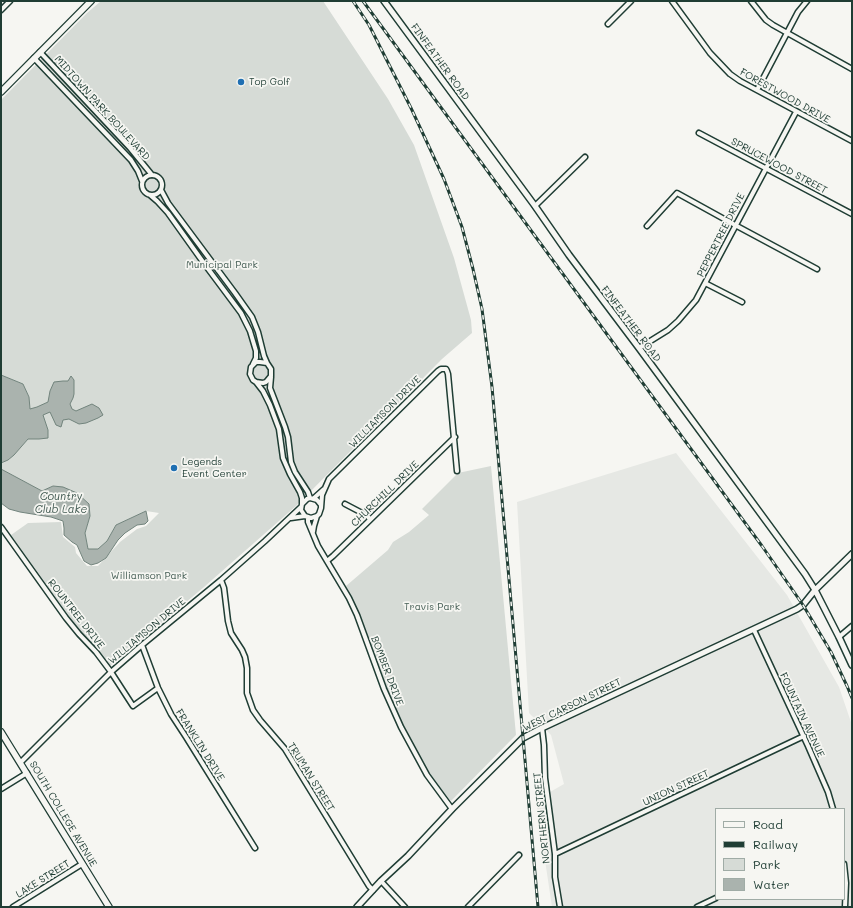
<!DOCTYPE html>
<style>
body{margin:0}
#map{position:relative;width:853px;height:908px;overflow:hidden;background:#f6f6f2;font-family:Mali,sans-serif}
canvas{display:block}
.frame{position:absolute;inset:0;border:2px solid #1f3d34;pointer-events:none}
.legend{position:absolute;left:715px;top:808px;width:130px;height:92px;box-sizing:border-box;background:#f6f6f2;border:1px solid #a0aca6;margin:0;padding:5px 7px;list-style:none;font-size:12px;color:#1f3d34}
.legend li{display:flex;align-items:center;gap:8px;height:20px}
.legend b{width:20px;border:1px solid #a0aca6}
</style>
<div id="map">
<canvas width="853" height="908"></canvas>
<div class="frame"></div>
<ul class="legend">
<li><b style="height:5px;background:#f6f6f2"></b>Road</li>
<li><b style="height:5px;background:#1f3d34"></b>Railway</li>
<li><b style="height:11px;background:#d6dbd6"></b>Park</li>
<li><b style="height:11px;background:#aab3ae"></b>Water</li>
</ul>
</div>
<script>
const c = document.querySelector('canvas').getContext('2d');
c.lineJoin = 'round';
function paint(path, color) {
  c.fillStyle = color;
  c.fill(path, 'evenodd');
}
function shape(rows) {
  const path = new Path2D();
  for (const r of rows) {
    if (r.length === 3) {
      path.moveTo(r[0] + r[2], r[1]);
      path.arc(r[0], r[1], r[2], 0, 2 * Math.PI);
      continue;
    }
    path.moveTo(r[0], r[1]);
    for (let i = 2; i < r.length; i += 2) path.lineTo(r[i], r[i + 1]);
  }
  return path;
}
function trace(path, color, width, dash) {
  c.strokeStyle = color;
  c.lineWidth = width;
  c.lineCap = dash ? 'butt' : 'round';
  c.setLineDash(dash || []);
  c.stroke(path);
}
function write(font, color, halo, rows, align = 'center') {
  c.font = font + ' Mali,sans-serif';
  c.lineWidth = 3.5;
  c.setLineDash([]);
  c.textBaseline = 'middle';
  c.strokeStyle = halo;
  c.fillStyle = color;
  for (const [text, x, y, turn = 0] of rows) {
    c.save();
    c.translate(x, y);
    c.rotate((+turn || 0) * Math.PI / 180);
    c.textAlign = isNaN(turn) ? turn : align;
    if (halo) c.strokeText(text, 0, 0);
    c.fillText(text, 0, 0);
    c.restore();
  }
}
paint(shape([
 [676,453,787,595,839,687,852,725,852,907,552,907,536,800,564,784,551,735,529,713,517,502],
 [716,809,844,809,844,899,716,899]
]), '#e6e8e4');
paint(shape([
 [101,1,323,1,388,99,414,145,454,258,471,320,472,333,442,359,296,506,204,587,110,666,82,634,11,535,28,523,61,522,63,537,75,547,76,553,87,566,98,566,120,542,137,529,146,526,159,513,146,511,116,525,107,541,98,549,88,549,85,533,90,516,89,504,77,493,53,486,42,491,1,469,1,463,8,460,28,439,39,439,30,410,29,397,23,384,1,375,1,100,87,13],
 [491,466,516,735,451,801,445,794,429,773,403,726,386,688,358,614,346,586,388,550,393,542,409,532,429,515,422,509,458,473]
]), '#d6dbd6');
const water = shape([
 [1,375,23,384,29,397,30,409,37,407,48,402,50,391,54,382,63,381,68,381,71,376,74,380,74,394,73,398,70,404,72,409,76,411,92,404,99,408,103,415,98,418,86,423,79,424,69,419,63,420,61,427,56,425,50,412,43,415,48,430,48,438,39,439,28,439,14,455,8,460,1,463,1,375],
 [1,469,42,491,53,486,63,487,77,493,89,504,90,516,85,533,88,549,98,549,107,541,116,525,146,511,148,521,145,524,137,525,125,533,118,540,106,558,98,563,91,565,84,561,77,545,72,542,64,535,64,528,63,521,51,517,20,512,9,509,1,503,1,469]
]);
paint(water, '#aab3ae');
trace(water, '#72847d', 1);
const minor = shape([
 [672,1,710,53,730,74,740,81,852,141],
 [751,1,766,20,773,25,852,69],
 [1,10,10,1],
 [608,24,631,1],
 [40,52,130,148,152,175],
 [34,58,131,160,138,171,142,181],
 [757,90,798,12,807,1],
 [699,133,852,214],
 [152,185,10],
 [161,190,168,203,235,293,252,317,258,332,264,356,267,363],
 [150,195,157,201,168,213,203,262,241,313,250,331,256,351,256,358,253,364],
 [535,206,585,157],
 [647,226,677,193,735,225,817,269],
 [705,283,742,302],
 [639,348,668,330,678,321,696,300,796,112],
 [271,377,270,388,285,427,288,437,291,462,295,472,308,492,310,498],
 [256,382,263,383,266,382,271,376,271,369,267,363,260,362,256,362,251,367,250,374,253,380,256,382,263,391,270,405,279,429,283,458,290,474,300,492,302,498,302,504],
 [314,498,324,489],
 [345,504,366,515,370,519],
 [321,508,322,495,329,479,438,371,441,369,446,369,447,371,448,374,457,471],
 [308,517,308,522,318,546,349,598,357,615,384,689,401,727,427,775,452,809],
 [291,518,305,516,311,518,317,516,319,514,321,508,321,505,317,500,310,498,307,499,302,504,301,510,305,516],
 [1,527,66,618,79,634,96,652,111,672,133,706,158,688],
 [313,532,314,526,317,516],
 [327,561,333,556,455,437],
 [221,580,224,588,228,621,231,633,242,650,245,657,247,668,247,693,253,710,260,720,285,749,369,886,373,890],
 [754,630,808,746,828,792,833,809],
 [839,637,852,626],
 [142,645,158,688,171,714,186,737,255,848],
 [542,728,544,745,545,778,555,854,555,877,560,907],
 [21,762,111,672,142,645,221,580,265,541,301,507],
 [1,789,27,773],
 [555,854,804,736],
 [844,864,846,883,845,907],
 [381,881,405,907],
 [13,907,82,864],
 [468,907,519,855],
 [697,907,716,898]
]);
const tertiary = shape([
 [384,1,535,206,569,255,639,348,805,574,815,590,839,637,852,665],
 [357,907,381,881,408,856,452,809,523,738,542,728,797,609,803,605,815,590,852,554]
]);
const secondary = shape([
 [1,92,91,1],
 [1,732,109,907]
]);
trace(minor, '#1f3d34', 7);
trace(tertiary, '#1f3d34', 8);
trace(secondary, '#1f3d34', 8);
trace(minor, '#f6f6f2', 4);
trace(tertiary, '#f6f6f2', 5);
trace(secondary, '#f6f6f2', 5.5);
const rail = shape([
 [353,1,369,25,411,108,444,179,462,227,473,269,482,309,492,387,538,907],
 [363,1,762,546,803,605,831,652,847,686,852,698]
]);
trace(rail, '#1f3d34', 3);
trace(rail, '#f6f6f2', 1.5, [4.5]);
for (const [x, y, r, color] of [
 [241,82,4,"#1f6fb2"],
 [174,468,4,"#1f6fb2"]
]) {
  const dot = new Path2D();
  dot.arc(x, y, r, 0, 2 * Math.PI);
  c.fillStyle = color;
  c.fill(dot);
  trace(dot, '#f6f6f2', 1.5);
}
write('10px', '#1f3d34', '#f6f6f2', [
 ["FINFEATHER ROAD",440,62,54],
 ["FORESTWOOD DRIVE",785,96,29],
 ["MIDTOWN PARK BOULEVARD",102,108,48],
 ["SPRUCEWOOD STREET",779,166,28],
 ["PEPPERTREE DRIVE",721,235,-63],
 ["FINFEATHER ROAD",631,324,53],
 ["WILLIAMSON DRIVE",385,412,-45],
 ["CHURCHILL DRIVE",385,494,-44],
 ["ROUNTREE DRIVE",76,614,52],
 ["WILLIAMSON DRIVE",147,631,-40],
 ["BOMBER DRIVE",387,671,69],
 ["WEST CARSON STREET",572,705,-26],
 ["FOUNTAIN AVENUE",802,715,65],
 ["FRANKLIN DRIVE",200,745,58],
 ["TRUMAN STREET",311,777,58],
 ["UNION STREET",676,788,-25],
 ["SOUTH COLLEGE AVENUE",63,814,59],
 ["NORTHERN STREET",542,818,-96],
 ["LAKE STREET",43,879,-32]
]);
write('10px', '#1f3d34', '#f6f6f2', [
 ["Top Golf",249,82],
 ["Legends",182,462],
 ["Event Center",182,474]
], 'left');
write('10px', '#445d54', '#f6f6f2', [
 ["Municipal Park",222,265],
 ["Williamson Park",149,576],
 ["Travis Park",432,607]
]);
write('italic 11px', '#425a52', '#f6f6f2', [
 ["Country",61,497],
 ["Club Lake",61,510]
]);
</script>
